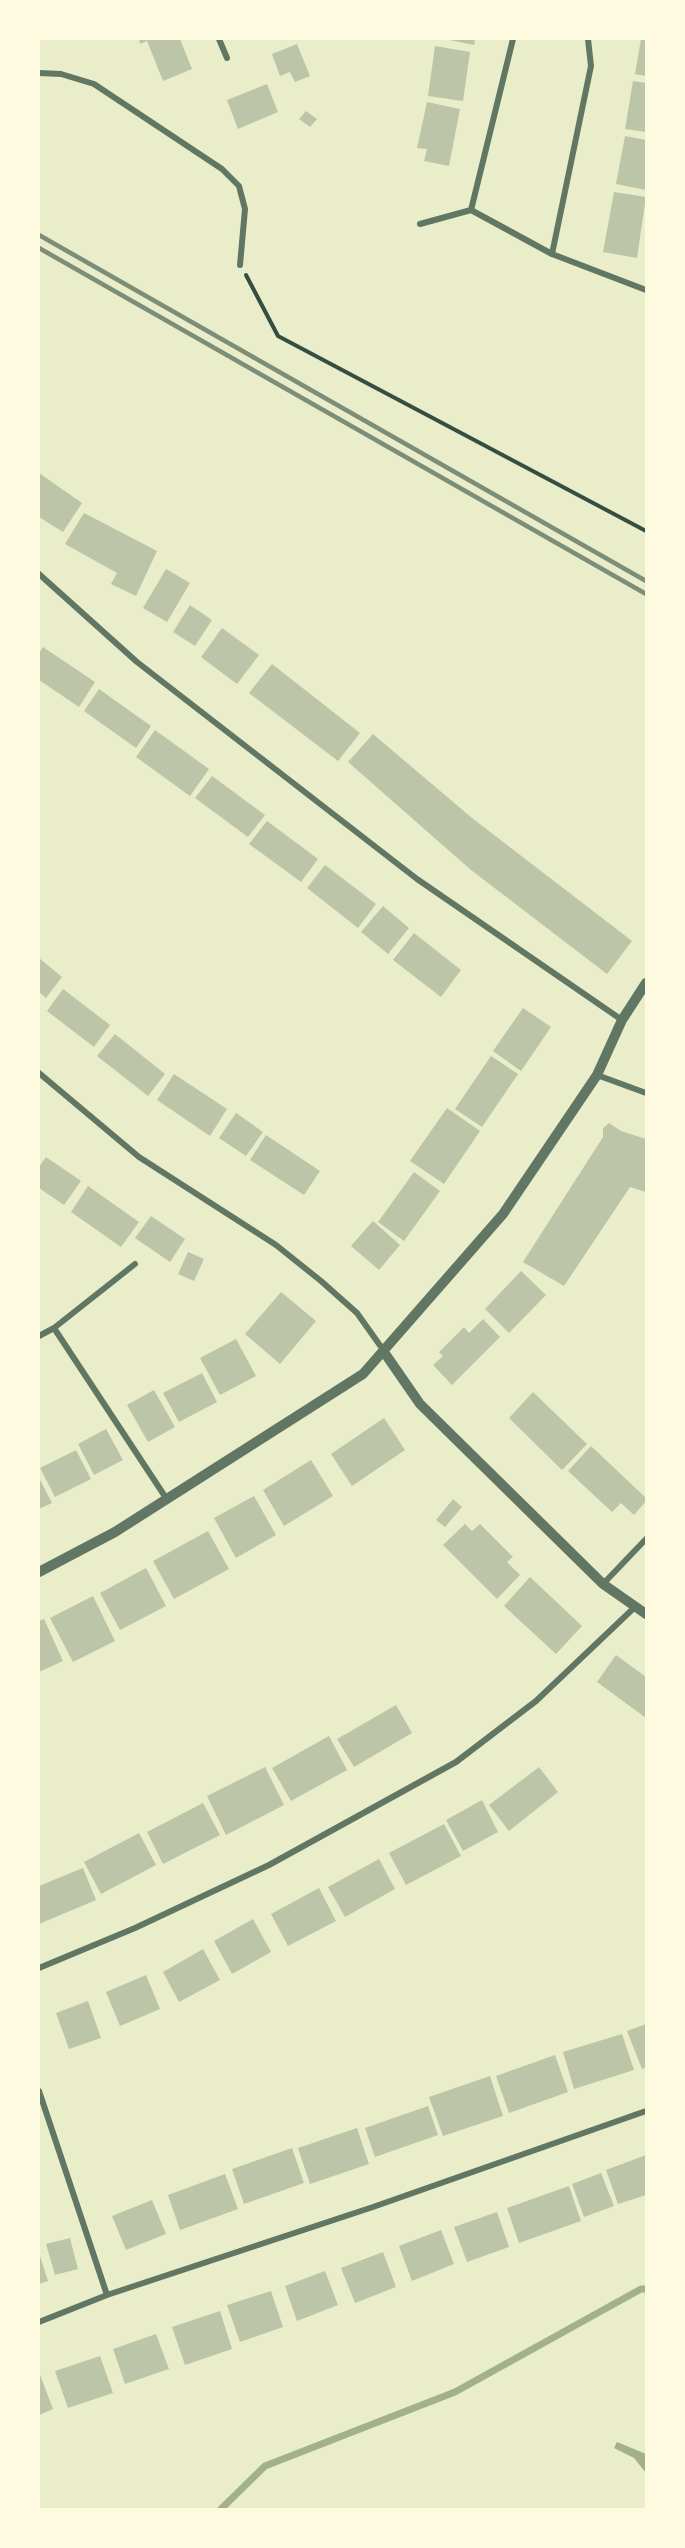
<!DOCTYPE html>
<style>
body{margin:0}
#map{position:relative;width:685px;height:2548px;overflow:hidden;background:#e9edc9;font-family:"Nunito Sans",sans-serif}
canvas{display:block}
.frame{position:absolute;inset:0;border:40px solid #fefae0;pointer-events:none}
</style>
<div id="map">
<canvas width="685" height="2548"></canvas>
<div class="frame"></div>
</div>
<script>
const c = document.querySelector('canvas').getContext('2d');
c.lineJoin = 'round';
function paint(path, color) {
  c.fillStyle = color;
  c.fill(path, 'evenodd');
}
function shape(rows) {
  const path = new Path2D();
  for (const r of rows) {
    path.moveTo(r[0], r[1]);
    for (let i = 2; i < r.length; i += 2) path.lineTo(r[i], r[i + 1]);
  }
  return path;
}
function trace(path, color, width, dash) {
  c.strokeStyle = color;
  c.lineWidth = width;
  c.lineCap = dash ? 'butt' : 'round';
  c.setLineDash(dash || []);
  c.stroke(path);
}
paint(shape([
 [617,2442,646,2454,646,2473,634,2458,614,2448]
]), '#a3b18a');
trace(shape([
 [221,2509,265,2466,455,2392,641,2289,646,2289]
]), '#a3b18a', 7);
paint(shape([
 [139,39,180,39,192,69,163,81,147,41,140,44],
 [445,39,475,39,474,45],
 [641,39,646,39,646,76,635,74],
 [297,44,310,76,295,82,290,72,280,76,272,54],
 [435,46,470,52,463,101,428,96],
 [633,81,646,83,646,132,625,129],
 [267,84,278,112,238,129,227,100],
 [427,102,460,109,449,166,424,161,427,149,417,148],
 [306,111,317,119,310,127,299,119],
 [625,136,646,140,646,190,616,184],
 [614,192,646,197,637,258,603,252],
 [39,473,82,503,63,532,39,517],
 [84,513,157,551,136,596,111,584,117,573,65,544],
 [166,569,190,583,167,622,143,608],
 [190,605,212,620,195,646,173,632],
 [222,628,259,655,237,684,201,657],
 [43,647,95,682,79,707,39,680,39,653],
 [272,664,360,733,338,761,249,693],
 [99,689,151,726,136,748,84,711],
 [155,730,209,769,190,796,136,757],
 [373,734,472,818,632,941,607,974,471,870,348,762],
 [212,776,265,815,248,837,195,798],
 [267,821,318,859,301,882,249,844],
 [325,865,376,904,358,928,307,888],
 [383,906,409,928,388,954,361,932],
 [414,933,461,970,441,997,393,960],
 [39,958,62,977,46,998,39,992],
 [63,989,110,1025,94,1047,47,1011],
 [523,1008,551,1027,521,1071,493,1051],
 [115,1034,165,1074,148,1096,97,1056],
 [491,1056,518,1074,482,1127,455,1109],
 [174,1074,227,1109,210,1136,157,1100],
 [447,1108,480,1131,444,1184,410,1161],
 [236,1113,263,1132,246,1156,219,1138],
 [609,1123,621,1131,646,1139,646,1192,630,1187,564,1286,523,1262,603,1137,603,1128],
 [266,1135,320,1171,304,1195,250,1160],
 [46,1157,81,1181,64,1205,39,1188,39,1167],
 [414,1172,440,1191,404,1241,378,1222],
 [88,1186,139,1222,121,1247,71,1212],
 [151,1216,185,1239,170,1262,135,1238],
 [373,1221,400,1245,379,1270,351,1246],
 [188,1252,204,1259,194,1281,178,1274],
 [521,1271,546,1295,509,1333,485,1309],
 [281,1292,316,1321,280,1364,245,1334],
 [483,1319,500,1337,452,1385,433,1365,443,1356,439,1352,464,1327,469,1333],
 [236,1339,256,1376,220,1395,200,1358],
 [202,1373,217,1402,179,1422,163,1393],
 [154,1390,175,1427,148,1442,127,1405],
 [533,1392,587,1444,562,1470,509,1418],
 [384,1418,405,1450,352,1486,331,1454],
 [106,1429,123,1460,94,1475,78,1444],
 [591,1446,646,1498,646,1501,634,1515,621,1503,612,1512,568,1471],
 [76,1450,91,1479,55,1497,40,1468],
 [311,1460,333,1496,284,1526,263,1490],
 [39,1478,52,1503,39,1509],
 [254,1496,276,1535,236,1558,214,1518],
 [453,1499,462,1507,445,1527,436,1520],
 [465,1524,472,1531,480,1524,513,1557,507,1562,520,1575,497,1599,443,1545],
 [208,1531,229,1569,174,1599,153,1561],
 [146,1568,166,1606,120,1630,100,1593],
 [530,1577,582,1626,556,1654,504,1606],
 [93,1596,115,1641,73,1662,50,1618],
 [44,1619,63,1661,39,1672,39,1621],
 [616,1655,646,1677,646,1718,597,1682],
 [396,1705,412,1733,354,1767,337,1739],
 [329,1736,347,1770,291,1801,272,1768],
 [265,1767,284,1805,226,1835,207,1796],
 [539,1767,558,1792,509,1831,489,1805],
 [482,1800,498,1832,463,1851,446,1820],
 [203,1803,220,1835,163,1864,147,1832],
 [444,1824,461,1856,406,1885,389,1853],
 [139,1833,156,1865,101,1894,84,1862],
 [379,1859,395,1889,345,1917,328,1887],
 [83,1868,96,1900,39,1924,39,1886],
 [319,1888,336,1921,288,1946,271,1914],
 [253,1919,271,1952,232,1974,214,1941],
 [203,1949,220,1980,179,2002,163,1972],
 [146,1975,160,2009,120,2026,106,1992],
 [88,2001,101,2038,69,2049,56,2013],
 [646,2024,646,2067,642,2069,627,2031],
 [622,2034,634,2070,574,2089,563,2052],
 [555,2055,568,2092,509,2113,496,2076],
 [490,2076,503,2116,443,2136,429,2097],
 [428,2106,438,2135,375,2157,365,2128],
 [357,2128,369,2164,310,2184,298,2148],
 [292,2148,304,2183,244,2204,232,2169],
 [646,2155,646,2195,618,2204,606,2170],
 [601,2173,614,2206,584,2217,572,2184],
 [225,2174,238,2209,180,2230,168,2195],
 [569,2186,581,2221,519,2243,507,2208],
 [152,2200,166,2234,126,2250,112,2216],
 [497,2212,509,2247,467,2262,454,2227],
 [441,2230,454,2264,412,2281,399,2246],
 [70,2238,78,2269,55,2275,46,2244],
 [383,2252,396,2287,355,2303,341,2268],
 [39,2253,48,2281,39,2284],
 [325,2271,338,2305,297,2321,285,2286],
 [271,2291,283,2327,240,2342,227,2305],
 [220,2311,232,2349,185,2365,172,2327],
 [156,2334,169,2369,125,2384,113,2349],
 [100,2356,113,2393,68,2408,55,2371],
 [39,2372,53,2409,39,2415]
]), '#bcc5a7');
trace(shape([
 [246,275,278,336,646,531]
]), '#344e41', 4);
trace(shape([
 [219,39,227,58],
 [513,39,471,210,552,254,591,66,588,39],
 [39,73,61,74,94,84,222,169,239,186,245,209,240,265],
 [420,224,471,210],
 [552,254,646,290],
 [39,574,137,662,417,879,622,1020],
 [39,1073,139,1157,276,1245,321,1281,357,1313,384,1351],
 [597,1075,646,1093],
 [54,1328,166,1498],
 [39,1336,54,1328,135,1264],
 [603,1584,646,1539],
 [39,1968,135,1928,269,1865,456,1762,536,1701,636,1606],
 [39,2091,107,2295],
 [39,2322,107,2295,373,2207,646,2111]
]), '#617663', 6);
trace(shape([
 [384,1352,420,1404,603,1584,646,1614],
 [39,1572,115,1532,363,1374,503,1214,597,1075,622,1020,646,983]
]), '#617663', 10);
trace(shape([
 [39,235,646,581],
 [39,248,646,594]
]), '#7c8e77', 4.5);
</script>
